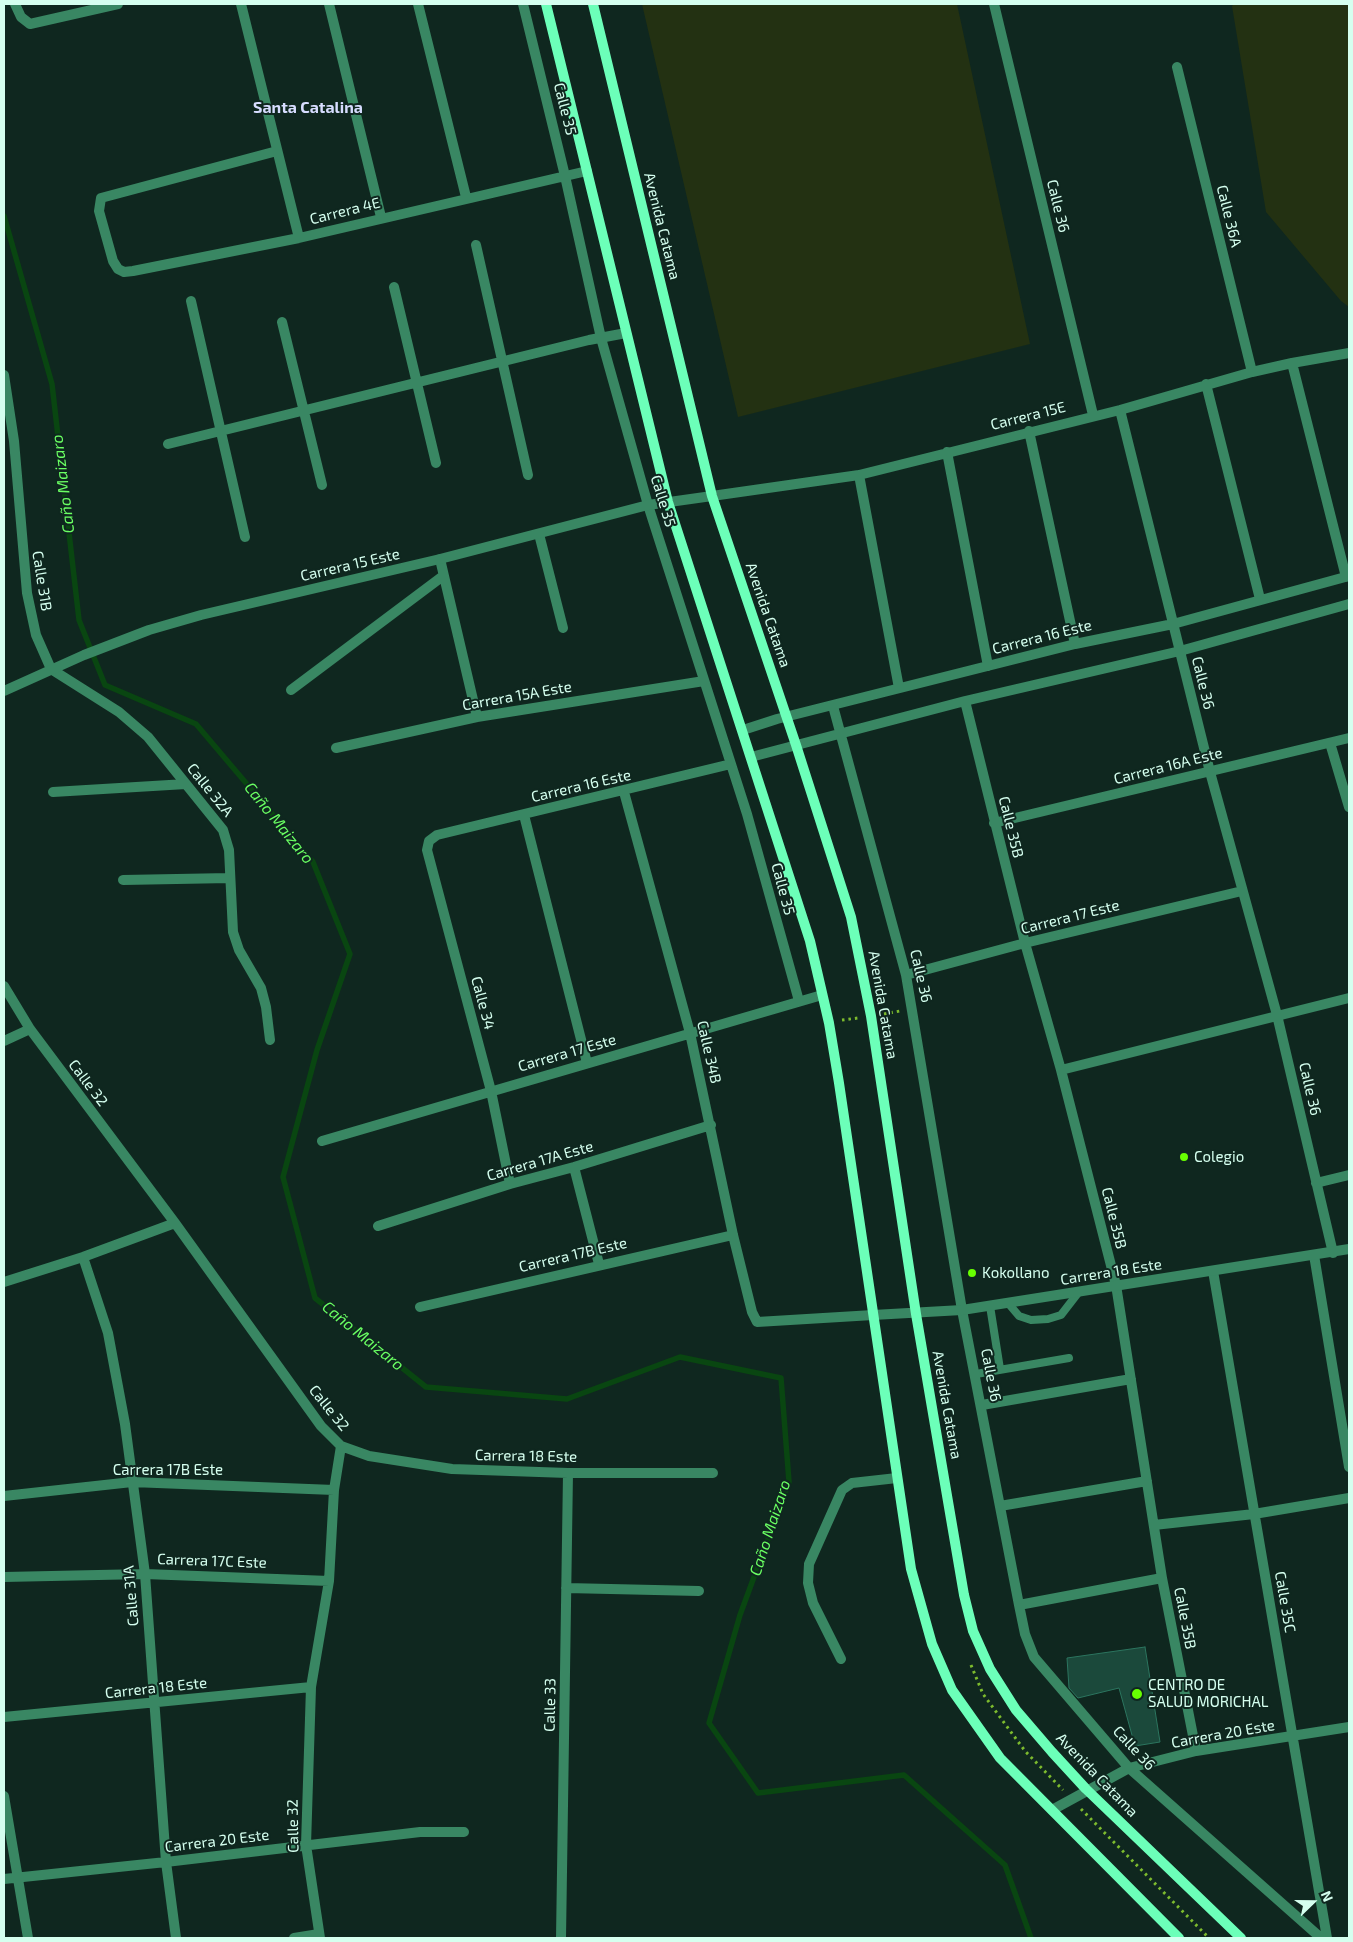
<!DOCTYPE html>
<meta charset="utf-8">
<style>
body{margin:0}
#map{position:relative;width:1353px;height:1942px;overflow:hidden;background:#0f271f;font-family:"Exo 2",sans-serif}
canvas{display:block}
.frame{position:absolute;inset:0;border:5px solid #d5ffef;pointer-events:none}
.north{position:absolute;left:1288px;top:1877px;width:50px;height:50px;-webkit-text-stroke:4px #0f271f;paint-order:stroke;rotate:68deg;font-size:14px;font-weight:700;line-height:20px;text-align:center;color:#d5ffef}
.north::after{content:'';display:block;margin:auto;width:18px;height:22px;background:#d5ffef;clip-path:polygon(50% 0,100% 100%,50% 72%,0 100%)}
</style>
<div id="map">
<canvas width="1353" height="1942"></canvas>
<div class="frame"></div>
<div class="north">N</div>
</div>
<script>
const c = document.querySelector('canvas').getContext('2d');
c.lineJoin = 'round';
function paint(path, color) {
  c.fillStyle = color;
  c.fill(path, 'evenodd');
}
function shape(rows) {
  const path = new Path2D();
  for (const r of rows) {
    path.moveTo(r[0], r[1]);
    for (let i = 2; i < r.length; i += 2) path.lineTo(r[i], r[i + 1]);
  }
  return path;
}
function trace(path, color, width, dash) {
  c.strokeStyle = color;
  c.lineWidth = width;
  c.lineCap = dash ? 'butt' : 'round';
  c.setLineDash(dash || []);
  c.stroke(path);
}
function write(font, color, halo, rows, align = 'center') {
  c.font = font + ' "Exo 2",sans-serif';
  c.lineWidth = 4;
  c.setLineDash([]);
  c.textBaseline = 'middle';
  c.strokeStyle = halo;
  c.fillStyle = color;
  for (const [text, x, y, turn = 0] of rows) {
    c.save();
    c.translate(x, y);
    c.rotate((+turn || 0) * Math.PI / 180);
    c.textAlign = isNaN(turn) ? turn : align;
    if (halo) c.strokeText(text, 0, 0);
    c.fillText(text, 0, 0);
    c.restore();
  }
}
paint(shape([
 [642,4,957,4,1030,344,738,417],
 [1234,4,1349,4,1349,307,1341,301,1266,212,1232,6]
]), '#233112');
trace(shape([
 [4,216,52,384,79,620,105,685,196,724,313,862,350,954,317,1050,283,1177,315,1298,426,1387,567,1399,680,1357,781,1378,789,1482,740,1615,709,1723,758,1793,904,1775,1005,1865,1031,1938]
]), '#094611', 5.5);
const building = shape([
 [1145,1647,1160,1742,1135,1746,1119,1688,1078,1698,1069,1688,1067,1658,1145,1647]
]);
paint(building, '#1b493b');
trace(building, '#2c755f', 1);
trace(shape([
 [884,1014,900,1011],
 [842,1020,858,1018],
 [971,1665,983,1694,1025,1751,1063,1790],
 [1081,1809,1209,1938]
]), '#7dbb2e', 3, [2.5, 4]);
trace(shape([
 [1008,1303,1019,1316,1031,1320,1048,1319,1061,1315,1078,1293],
 [990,1306,1000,1369],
 [976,1374,1069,1358]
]), '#398763', 8);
trace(shape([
 [15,4,21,17,30,24,118,4],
 [241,4,299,238],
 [329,4,381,217],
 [418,4,466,197],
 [523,4,565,176,601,338,648,505,747,814,799,1001],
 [994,4,1093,415],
 [1177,67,1252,372],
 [277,151,101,198,99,211,113,261,118,269,124,272,133,271,299,238,587,171],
 [476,245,528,475],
 [394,287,436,463],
 [191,301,245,537],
 [282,322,322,485],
 [1292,363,1346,577],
 [4,375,14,441,27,593,36,635,51,669,119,712,148,737,223,830,229,850,233,932,239,950,261,988,266,1007,270,1040],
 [1206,384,1260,599],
 [1120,410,1210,772,1277,1015,1333,1253],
 [1029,431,1075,644],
 [168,444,589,340,626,333],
 [947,452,988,666],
 [859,475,899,688],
 [712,496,859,475,1120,410,1252,372,1292,363,1349,353],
 [539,534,563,628],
 [440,559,477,717],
 [291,690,443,576],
 [965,701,1025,943,1061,1070,1116,1285,1162,1578,1196,1751],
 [833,706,906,975,962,1310,1019,1605,1025,1634,1034,1657,1129,1768,1321,1938],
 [743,730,777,719,1075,644,1173,624,1349,576],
 [1330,743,1349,807],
 [336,748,477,717,704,681],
 [751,757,965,701,1180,651,1349,604],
 [53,792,186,784],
 [624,792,690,1033,733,1235,752,1312,757,1322,873,1315],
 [524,815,587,1063],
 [994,823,1349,738],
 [123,880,230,878],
 [906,975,1025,943,1242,891],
 [4,986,30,1029,175,1223,321,1426,341,1446,334,1490,329,1581,311,1687,306,1845,320,1938],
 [4,1041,30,1029],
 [1061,1070,1349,998],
 [322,1141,822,995],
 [574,1167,599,1264],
 [1316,1183,1349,1175],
 [510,1184,491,1091,427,850,429,841,437,835,731,764],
 [378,1226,510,1184,574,1167,711,1125],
 [1314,1255,1349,1467],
 [83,1257,108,1333,125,1424,145,1574,166,1862,176,1938],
 [1213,1271,1327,1938],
 [4,1282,83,1257,175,1223],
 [420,1307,733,1235],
 [982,1405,1131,1379],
 [341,1446,369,1456,452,1469,568,1473,713,1473],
 [4,1496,132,1482,334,1490],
 [1000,1506,1147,1481],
 [1154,1525,1254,1514,1349,1498],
 [4,1577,145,1574,329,1581],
 [566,1588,699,1591],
 [1019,1605,1162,1578],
 [841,1659,813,1603,808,1583,809,1564,842,1490,852,1483,897,1478],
 [4,1717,311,1687],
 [4,1796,28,1938],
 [1052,1810,1129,1768,1196,1751,1349,1727],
 [4,1879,166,1862,420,1832,464,1832],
 [294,1938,319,1934],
 [561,1938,568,1473]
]), '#398763', 10);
trace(shape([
 [4,691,84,655,149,630,201,615,440,559,648,505,712,496],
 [873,1315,962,1310,1349,1249]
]), '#398763', 10);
trace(shape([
 [546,4,668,502,810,941,829,1023,839,1083,911,1569,932,1644,952,1690,1000,1758,1179,1938],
 [593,4,712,496,796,745,851,917,871,1016,916,1314,964,1595,973,1631,990,1669,1016,1710,1052,1752,1086,1789,1241,1938]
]), '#6cffb9', 10);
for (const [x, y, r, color] of [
 [1184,1157,5,"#68ff01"],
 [972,1273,5,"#68ff01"],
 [1137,1694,6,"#68ff01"]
]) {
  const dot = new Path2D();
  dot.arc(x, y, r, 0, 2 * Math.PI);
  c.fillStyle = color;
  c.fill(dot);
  trace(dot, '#0f271f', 2);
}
write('15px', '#d5ffef', '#0f271f', [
 ["Calle 35",565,109,76],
 ["Calle 36",1058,206,76],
 ["Carrera 4E",345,211,-14],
 ["Calle 36A",1229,216,76],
 ["Avenida Catama",662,226,76],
 ["Carrera 15E",1028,416,-14],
 ["Calle 35",663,501,73],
 ["Carrera 15 Este",350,565,-13],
 ["Calle 31B",42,581,81],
 ["Avenida Catama",768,615,71],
 ["Carrera 16 Este",1042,637,-14],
 ["Calle 36",1203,683,76],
 ["Carrera 15A Este",517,696,-10],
 ["Carrera 16A Este",1168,766,-14],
 ["Carrera 16 Este",581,786,-13],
 ["Calle 32A",210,790,51],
 ["Calle 35B",1011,827,76],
 ["Calle 35",783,889,75],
 ["Carrera 17 Este",1070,917,-14],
 ["Calle 36",921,976,77],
 ["Calle 34",483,1003,75],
 ["Avenida Catama",883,1005,80],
 ["Calle 34B",709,1052,77],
 ["Carrera 17 Este",567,1053,-16],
 ["Calle 32",88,1083,53],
 ["Calle 36",1310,1089,77],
 ["Carrera 17A Este",540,1161,-16],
 ["Calle 35B",1114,1218,76],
 ["Carrera 17B Este",573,1255,-13],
 ["Carrera 18 Este",1111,1272,-9],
 ["Calle 36",991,1375,79],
 ["Avenida Catama",947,1405,80],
 ["Calle 32",329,1408,51],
 ["Carrera 18 Este",526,1456,1],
 ["Carrera 17B Este",168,1470],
 ["Carrera 17C Este",212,1561,2],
 ["Calle 31A",131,1596,-95],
 ["Calle 35C",1285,1602,80],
 ["Calle 35B",1185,1618,79],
 ["Carrera 18 Este",156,1688,-6],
 ["Calle 33",550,1705,-89],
 ["Carrera 20 Este",1223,1734,-10],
 ["Calle 36",1134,1748,47],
 ["Avenida Catama",1097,1775,46],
 ["Calle 32",293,1826,-91],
 ["Carrera 20 Este",217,1841,-7]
]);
write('15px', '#d5ffef', '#0f271f', [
 ["Colegio",1194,1157],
 ["Kokollano",982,1273],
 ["CENTRO DE",1148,1685],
 ["SALUD MORICHAL",1148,1702]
], 'left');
write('bold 16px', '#d7ddff', '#0f271f', [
 ["Santa Catalina",308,108]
]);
write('italic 16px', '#6aff63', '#0f271f', [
 ["Caño Maizaro",63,484,-97],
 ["Caño Maizaro",279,823,51],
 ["Caño Maizaro",363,1336,39],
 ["Caño Maizaro",770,1528,-72]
]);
</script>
